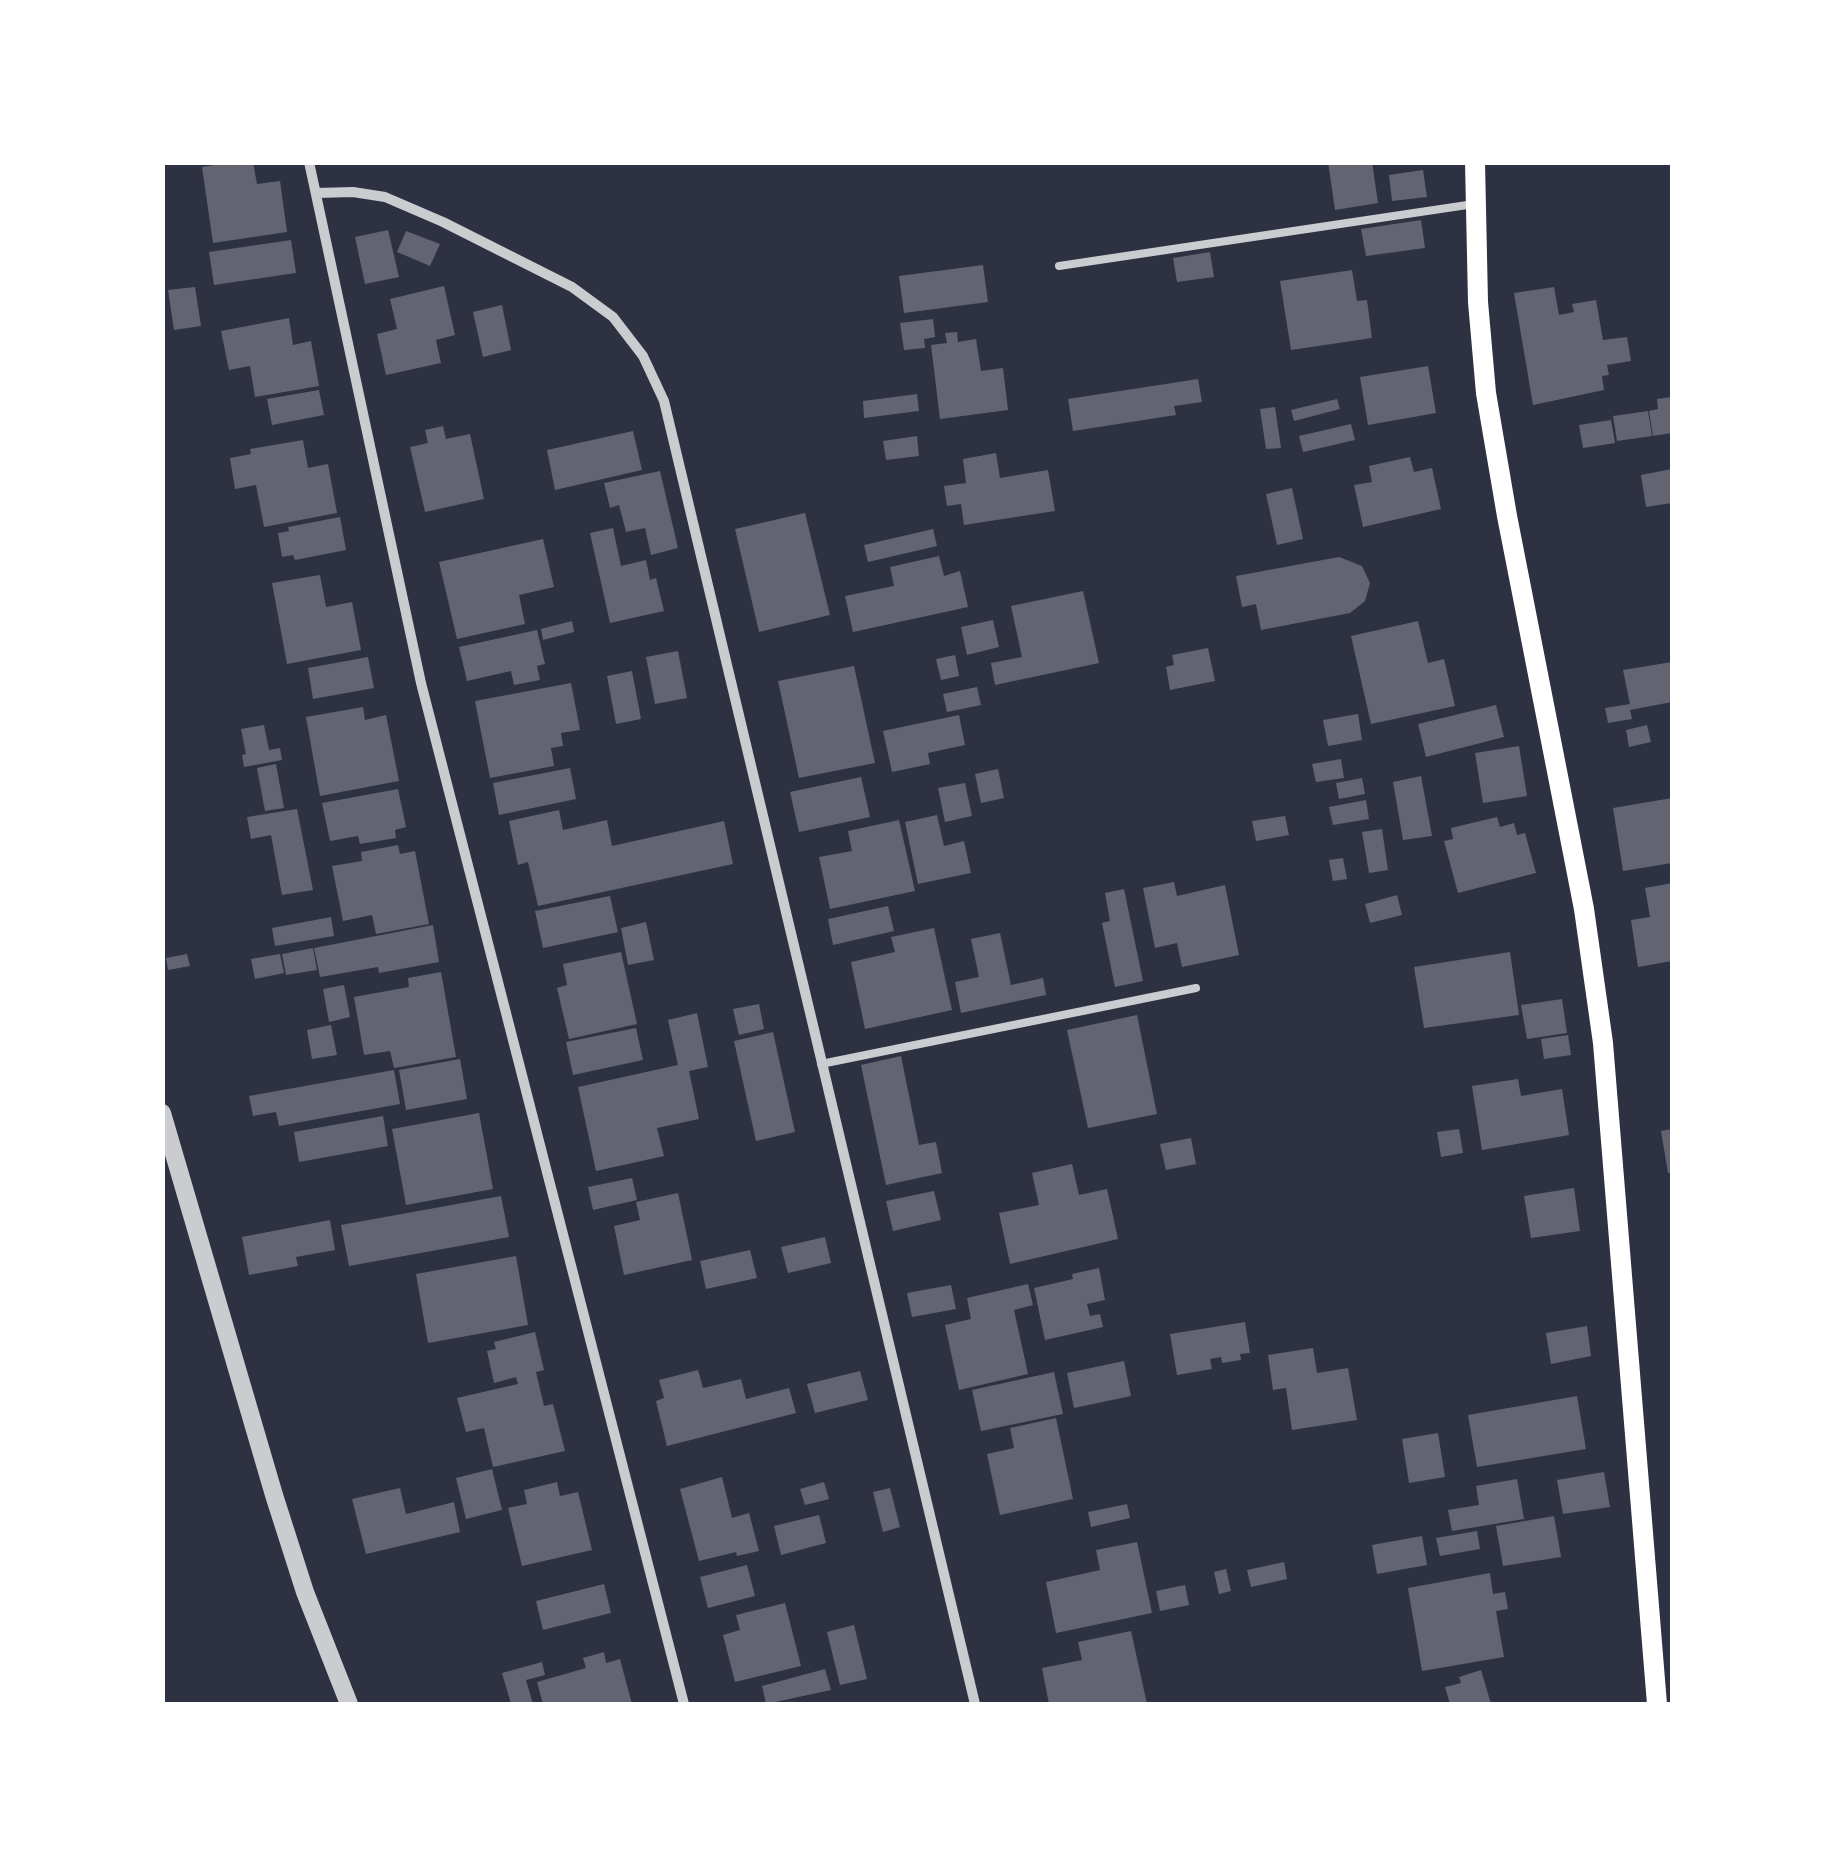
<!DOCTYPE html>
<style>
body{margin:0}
#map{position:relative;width:1835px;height:1867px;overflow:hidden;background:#2d3142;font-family:"Alegreya Sans",sans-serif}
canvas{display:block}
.frame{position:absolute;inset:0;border:165px solid #fff;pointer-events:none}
</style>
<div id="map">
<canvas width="1835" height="1867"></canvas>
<div class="frame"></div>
</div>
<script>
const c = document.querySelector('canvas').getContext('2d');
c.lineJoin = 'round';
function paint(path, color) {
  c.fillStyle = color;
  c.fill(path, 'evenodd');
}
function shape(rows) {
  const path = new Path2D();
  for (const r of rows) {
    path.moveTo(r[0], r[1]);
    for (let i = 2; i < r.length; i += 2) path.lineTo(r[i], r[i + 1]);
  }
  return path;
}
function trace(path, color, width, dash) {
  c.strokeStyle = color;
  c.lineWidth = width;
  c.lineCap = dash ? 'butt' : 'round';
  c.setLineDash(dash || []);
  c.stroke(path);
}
paint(shape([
 [232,162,253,162,257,184,280,181,287,232,213,243,202,167],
 [1328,162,1372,162,1378,203,1335,210],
 [1423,170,1427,197,1392,201,1389,175],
 [1421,220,1425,248,1366,256,1361,229],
 [388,230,399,277,365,284,355,237],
 [406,231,440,244,430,266,397,252],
 [291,240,296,273,214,285,209,252],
 [1210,252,1214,277,1177,282,1173,258],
 [983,265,988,302,904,313,899,276],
 [1352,270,1357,301,1367,300,1372,338,1291,350,1280,281],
 [444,286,455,335,436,340,441,363,386,375,377,334,397,329,390,299],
 [195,287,201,326,174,330,168,290],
 [1554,287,1559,315,1574,312,1572,304,1596,300,1603,340,1627,337,1631,361,1607,365,1609,375,1602,376,1604,390,1533,405,1514,293],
 [502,305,511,350,483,357,473,312],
 [289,318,293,345,311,341,319,386,255,397,250,366,229,370,221,331],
 [933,319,935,337,924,339,925,348,904,350,900,323],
 [957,332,958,342,976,339,981,371,1003,368,1008,410,940,419,931,345,947,343,945,333],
 [1428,366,1436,413,1368,425,1360,377],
 [1198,379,1202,402,1174,406,1176,415,1073,431,1068,399],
 [319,390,324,415,272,425,267,399],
 [917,394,919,411,864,418,863,401],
 [1672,397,1672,433,1653,436,1649,411,1658,409,1657,399],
 [1337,399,1340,409,1294,421,1291,410],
 [1275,407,1281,448,1266,449,1260,409],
 [1648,411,1652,436,1617,441,1613,416],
 [1611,420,1615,443,1583,448,1579,425],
 [1351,424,1355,440,1303,452,1299,436],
 [443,426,446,439,470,434,484,499,425,512,410,447,428,443,425,430],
 [633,431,642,470,555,490,547,450],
 [917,436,919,456,886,460,883,441],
 [303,440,308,468,328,464,337,513,264,527,256,485,235,489,230,458,251,454,250,449],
 [996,453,1000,478,1048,470,1055,511,964,525,961,504,947,506,944,486,966,483,963,459],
 [1410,457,1414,472,1432,468,1441,509,1363,527,1354,485,1372,482,1369,466],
 [1672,469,1672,503,1646,507,1641,475],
 [660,471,678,548,651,555,645,528,626,532,619,505,610,508,604,483],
 [1292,488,1303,539,1277,545,1266,494],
 [805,513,830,615,759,632,735,529],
 [340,517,346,550,295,560,293,555,282,557,278,533,289,531,288,527],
 [613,528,621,566,646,560,650,580,656,578,664,611,610,623,590,533],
 [933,529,937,546,868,562,864,545],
 [543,539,554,587,519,595,525,624,457,639,439,562],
 [939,556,944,576,960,571,968,607,853,632,845,596,894,586,890,567],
 [1339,557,1362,566,1370,583,1365,601,1350,613,1261,630,1256,604,1242,607,1236,576],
 [320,575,326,607,352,602,361,650,287,664,272,583],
 [1083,591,1099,663,995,685,991,663,1022,657,1011,606],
 [993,620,999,647,967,655,961,627],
 [572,621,574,632,543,640,541,629],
 [1418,621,1428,663,1444,659,1455,706,1371,724,1351,636],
 [537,630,545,664,537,666,540,680,514,685,511,671,467,681,459,647],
 [1208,648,1215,681,1170,690,1166,667,1174,665,1172,655],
 [678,651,687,698,655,704,646,657],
 [955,655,959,676,941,680,936,659],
 [368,657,374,688,313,699,308,668],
 [1672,662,1672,702,1630,710,1632,719,1608,723,1605,708,1630,704,1623,670],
 [854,666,875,763,799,778,778,681],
 [632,671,641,719,616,724,607,676],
 [571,683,580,730,561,733,563,746,551,748,554,766,490,778,475,701],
 [977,687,981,705,947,712,943,694],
 [1496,705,1504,737,1426,757,1418,724],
 [363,707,365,720,386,715,399,781,320,796,306,717],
 [1358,714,1362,740,1328,746,1323,720],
 [959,715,965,745,928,753,930,764,892,772,883,731],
 [264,725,269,750,280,748,282,760,244,767,242,755,246,754,241,729],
 [1647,725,1651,742,1629,747,1626,730],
 [1519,746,1527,796,1483,803,1475,753],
 [1341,759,1344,778,1316,782,1312,764],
 [276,764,284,808,265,811,257,768],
 [570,768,576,799,499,815,493,783],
 [998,769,1004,798,981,803,975,774],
 [1421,776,1432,836,1403,840,1393,782],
 [861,777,870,817,799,832,790,792],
 [1362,778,1365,794,1339,799,1336,783],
 [965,783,972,816,945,822,938,788],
 [398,789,406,827,395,830,396,838,360,844,358,836,330,841,322,803],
 [1672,798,1672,863,1623,871,1613,808],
 [1366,800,1369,819,1333,825,1329,807],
 [297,809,313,890,282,895,271,835,251,839,247,817],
 [559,810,563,830,607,820,612,846,724,821,733,864,538,906,528,862,518,865,509,821],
 [937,815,944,846,964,841,971,873,918,884,905,822],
 [1285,816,1289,835,1256,841,1252,821],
 [1497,817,1500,827,1514,823,1517,835,1525,833,1536,873,1458,893,1444,841,1453,839,1451,828],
 [899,820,915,891,830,909,819,857,852,851,848,831],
 [1382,829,1388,870,1369,873,1362,832],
 [398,845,400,854,415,851,429,924,376,934,372,915,343,921,332,866,362,861,361,852],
 [1343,858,1347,879,1333,881,1329,860],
 [1174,882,1177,896,1225,885,1239,955,1182,967,1177,943,1155,948,1143,888],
 [1672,883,1672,961,1638,967,1631,920,1650,917,1645,888],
 [1124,889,1143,981,1115,987,1102,923,1110,921,1105,893],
 [1397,895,1402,915,1370,923,1365,904],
 [610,896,618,932,543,948,535,911],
 [888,906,894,931,833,945,828,919],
 [331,917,334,936,275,946,272,928],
 [646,922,654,960,628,965,621,928],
 [433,925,439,962,379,973,378,967,320,977,314,948],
 [934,928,952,1010,865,1029,851,962,895,952,891,937],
 [1000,933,1011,985,1043,978,1046,995,961,1013,955,982,979,977,971,939],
 [313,948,317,970,286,975,282,954],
 [621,952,637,1024,569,1039,557,988,567,985,563,964],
 [1510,952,1519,1015,1424,1028,1414,967],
 [187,954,190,966,168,970,166,958],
 [280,954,284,973,255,979,251,959],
 [441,972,456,1057,394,1068,390,1051,364,1055,354,997,409,987,408,978],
 [344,985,350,1017,329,1022,323,989],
 [1562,999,1567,1033,1527,1039,1521,1005],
 [759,1004,764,1029,739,1035,733,1009],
 [697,1013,708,1067,689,1071,699,1119,657,1128,664,1156,596,1171,578,1087,678,1065,668,1020],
 [1137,1015,1157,1114,1088,1128,1067,1030],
 [331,1025,337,1055,312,1059,307,1030],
 [636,1028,643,1060,573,1075,566,1042],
 [773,1032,795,1132,756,1141,734,1041],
 [1568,1035,1571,1055,1544,1059,1541,1039],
 [901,1056,919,1145,936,1142,942,1173,886,1185,861,1065],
 [460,1059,467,1099,406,1110,399,1070],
 [394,1070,400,1104,279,1126,276,1112,253,1116,249,1096],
 [1518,1079,1521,1096,1562,1089,1569,1135,1482,1150,1472,1086],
 [479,1113,493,1189,406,1205,392,1129],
 [383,1116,388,1146,299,1162,294,1132],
 [1459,1129,1463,1153,1441,1157,1437,1132],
 [1672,1129,1672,1173,1668,1173,1661,1131],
 [1191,1138,1196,1164,1166,1170,1160,1144],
 [1072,1164,1079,1195,1107,1189,1118,1239,1010,1264,999,1213,1039,1205,1032,1173],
 [632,1178,637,1200,593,1210,588,1187],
 [1574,1188,1580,1231,1531,1238,1524,1196],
 [934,1191,941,1220,893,1231,886,1201],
 [678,1193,692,1260,624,1275,614,1226,640,1220,636,1202],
 [501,1196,509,1237,349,1266,341,1225],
 [330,1220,335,1250,296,1257,298,1266,249,1275,242,1237],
 [825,1237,831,1263,788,1273,781,1247],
 [750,1250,757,1278,706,1289,700,1261],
 [516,1256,528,1325,428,1343,416,1274],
 [1099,1268,1105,1300,1087,1304,1090,1316,1100,1314,1103,1327,1045,1340,1034,1288,1073,1279,1072,1274],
 [1028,1284,1033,1305,1014,1310,1028,1374,959,1390,945,1325,971,1319,967,1298],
 [951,1285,956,1309,912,1317,907,1293],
 [1245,1322,1250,1353,1240,1354,1241,1360,1222,1363,1221,1357,1210,1359,1212,1369,1177,1375,1170,1334],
 [1587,1326,1591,1356,1551,1364,1546,1333],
 [535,1332,544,1370,536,1372,544,1406,553,1404,565,1451,493,1467,484,1428,466,1432,457,1398,518,1384,516,1377,494,1383,487,1351,496,1349,494,1342],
 [1313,1348,1317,1373,1348,1368,1357,1420,1292,1430,1286,1388,1273,1390,1268,1355],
 [1124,1361,1131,1396,1074,1408,1067,1373],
 [698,1370,703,1388,741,1379,746,1399,789,1388,796,1413,667,1446,656,1401,664,1398,659,1380],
 [860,1371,868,1400,815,1413,807,1384],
 [1054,1372,1063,1414,981,1431,972,1390],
 [1577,1396,1586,1449,1477,1467,1468,1415],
 [1056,1418,1073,1499,1000,1515,987,1454,1014,1448,1010,1428],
 [1438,1433,1445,1477,1409,1483,1402,1439],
 [492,1469,502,1510,466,1519,456,1478],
 [1604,1472,1610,1507,1563,1514,1557,1480],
 [722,1477,732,1518,749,1513,759,1551,737,1556,736,1552,699,1561,680,1489],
 [1517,1479,1524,1519,1452,1531,1448,1510,1479,1505,1476,1486],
 [557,1482,560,1496,578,1492,592,1550,522,1566,508,1508,527,1504,524,1490],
 [824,1482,829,1499,805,1505,800,1489],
 [400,1488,406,1514,454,1502,460,1532,366,1554,352,1499],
 [890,1488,900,1527,883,1532,873,1492],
 [1127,1504,1130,1518,1091,1527,1088,1512],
 [819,1515,826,1543,781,1555,774,1526],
 [1554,1516,1561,1557,1503,1566,1496,1526],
 [1477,1531,1480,1549,1440,1556,1436,1538],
 [1422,1536,1427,1565,1377,1574,1372,1545],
 [1137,1542,1152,1613,1056,1633,1046,1582,1100,1570,1096,1550],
 [1284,1562,1287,1579,1251,1587,1247,1570],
 [747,1565,755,1596,708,1608,700,1577],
 [1226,1569,1231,1591,1219,1594,1214,1572],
 [1490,1573,1493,1594,1505,1592,1508,1609,1496,1611,1504,1657,1422,1671,1408,1588],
 [604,1584,611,1613,543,1630,536,1601],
 [1185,1585,1189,1605,1160,1611,1156,1591],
 [785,1603,801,1666,735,1682,723,1635,740,1630,736,1615],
 [854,1625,867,1679,840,1685,827,1632],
 [1131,1631,1147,1704,1049,1704,1042,1668,1082,1660,1078,1642],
 [604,1652,606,1663,620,1659,632,1704,543,1704,537,1682,586,1668,583,1658],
 [542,1662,545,1675,526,1680,533,1704,511,1704,502,1673],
 [825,1669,831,1690,766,1704,762,1686],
 [1481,1670,1491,1704,1450,1704,1445,1687,1461,1683,1459,1677]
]), '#626471');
trace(shape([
 [1059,266,1474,204],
 [821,1064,1196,988]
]), '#caccd0', 8);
trace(shape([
 [309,162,421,683,684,1704],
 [316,193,353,192,385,197,443,222,572,287,613,317,643,356,664,401,975,1704]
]), '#caccd0', 10);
trace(shape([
 [162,1113,274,1495,305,1592,349,1704]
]), '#caccd0', 18);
trace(shape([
 [1475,162,1478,302,1486,393,1507,516,1584,909,1603,1043,1657,1704]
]), '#fff', 20);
</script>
